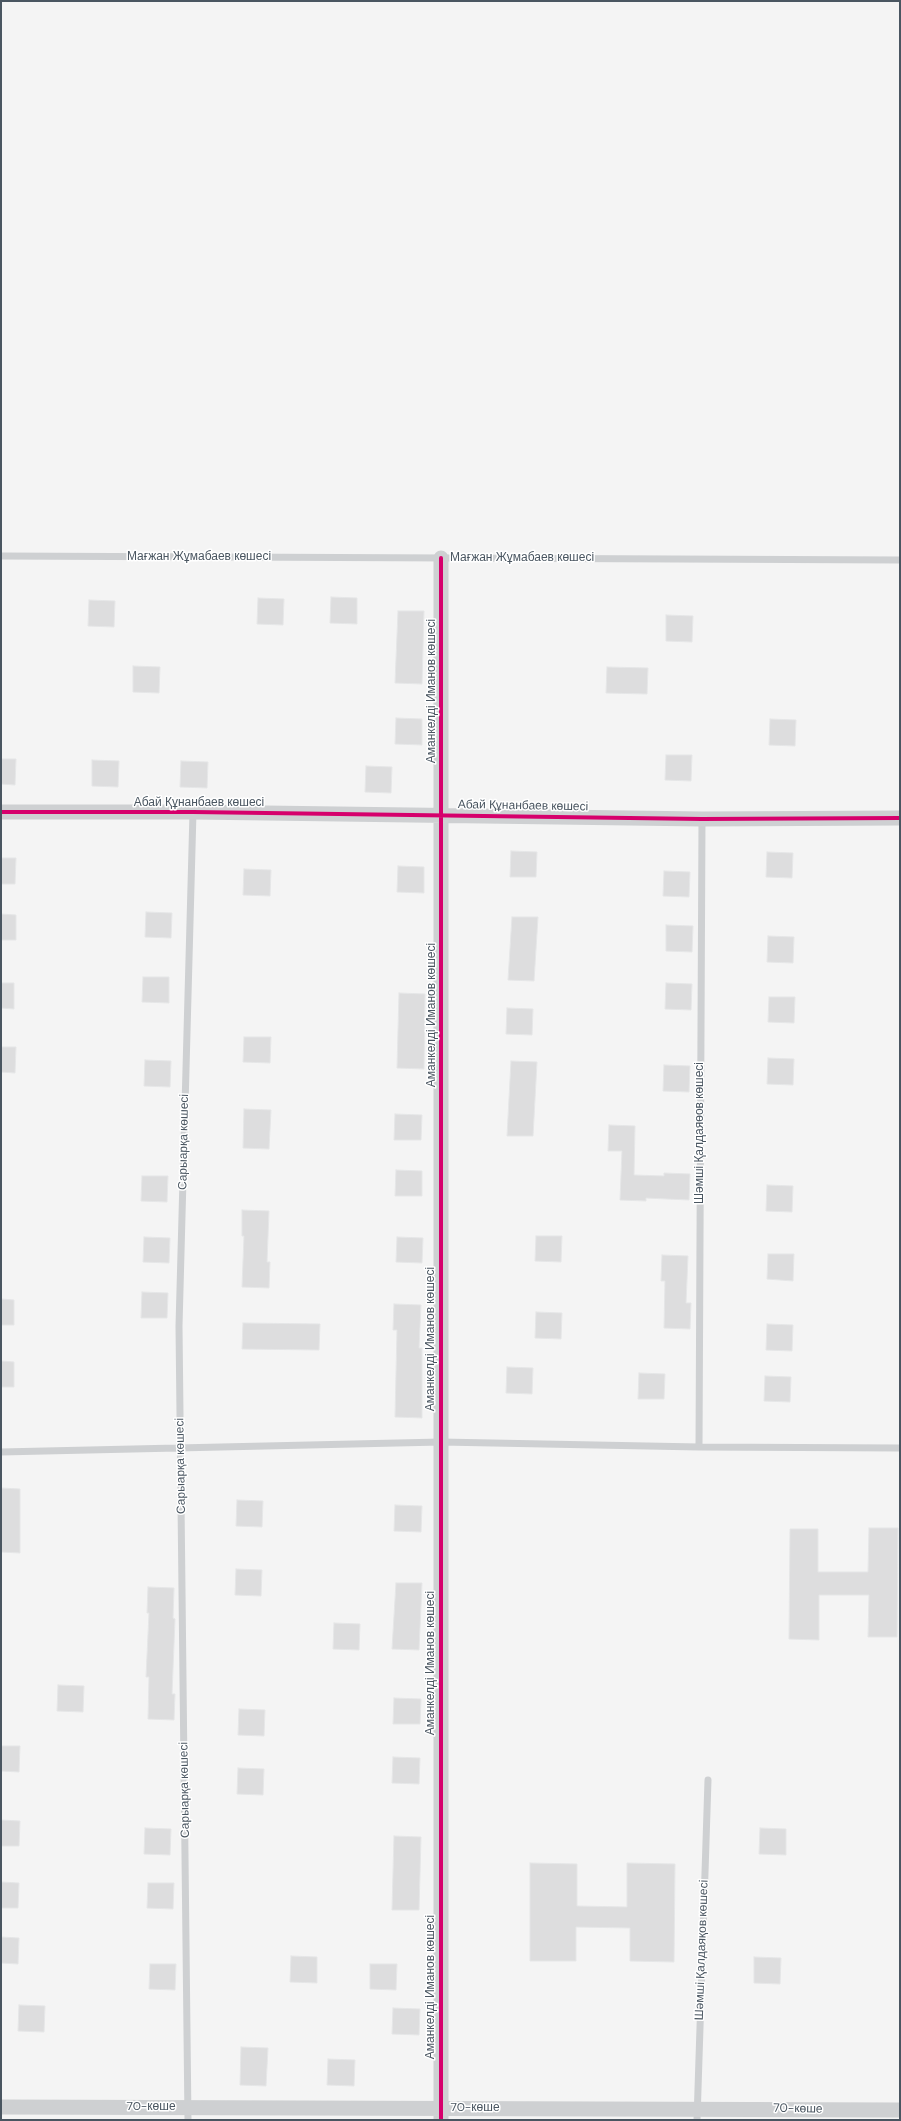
<!DOCTYPE html>
<meta charset="utf-8">
<style>
body{margin:0}
#map{position:relative;width:901px;height:2121px;overflow:hidden;background:#f4f4f4;font-family:"DM Sans",sans-serif}
canvas{display:block}
.frame{position:absolute;inset:0;border:2px solid #4a5661;pointer-events:none}
</style>
<div id="map">
<canvas width="901" height="2121"></canvas>
<div class="frame"></div>
</div>
<script>
const c = document.querySelector('canvas').getContext('2d');
c.lineJoin = 'round';
function paint(path, color) {
  c.fillStyle = color;
  c.fill(path, 'evenodd');
}
function shape(rows) {
  const path = new Path2D();
  for (const r of rows) {
    path.moveTo(r[0], r[1]);
    for (let i = 2; i < r.length; i += 2) path.lineTo(r[i], r[i + 1]);
  }
  return path;
}
function trace(path, color, width, dash) {
  c.strokeStyle = color;
  c.lineWidth = width;
  c.lineCap = dash ? 'butt' : 'round';
  c.setLineDash(dash || []);
  c.stroke(path);
}
function write(font, color, halo, rows, align = 'center') {
  c.font = font + ' "DM Sans",sans-serif';
  c.lineWidth = 3;
  c.setLineDash([]);
  c.textBaseline = 'middle';
  c.strokeStyle = halo;
  c.fillStyle = color;
  for (const [text, x, y, turn = 0] of rows) {
    c.save();
    c.translate(x, y);
    c.rotate((+turn || 0) * Math.PI / 180);
    c.textAlign = isNaN(turn) ? turn : align;
    if (halo) c.strokeText(text, 0, 0);
    c.fillText(text, 0, 0);
    c.restore();
  }
}
const building = shape([
 [331,597,357,598,357,624,330,623,331,597],
 [258,598,284,599,283,625,257,624,258,598],
 [89,600,115,601,114,627,88,626,89,600],
 [398,611,424,611,422,684,395,683,398,611],
 [666,615,693,616,692,642,666,641,666,615],
 [133,666,160,667,159,693,133,692,133,666],
 [607,667,648,668,647,694,606,693,607,667],
 [396,718,422,719,422,745,395,744,396,718],
 [770,719,796,720,795,746,769,745,770,719],
 [666,755,692,755,691,781,665,780,666,755],
 [1,759,16,759,15,785,1,784,1,759],
 [92,760,119,761,118,787,92,786,92,760],
 [181,761,208,762,207,788,180,787,181,761],
 [366,766,392,767,391,793,365,792,366,766],
 [511,851,537,852,536,877,510,877,511,851],
 [767,852,793,853,792,878,766,877,767,852],
 [1,858,16,858,15,884,1,884,1,858],
 [398,866,424,867,424,893,397,892,398,866],
 [244,869,271,870,270,896,243,895,244,869],
 [664,871,690,872,689,897,663,896,664,871],
 [146,912,172,913,171,938,145,937,146,912],
 [1,914,16,915,16,940,1,940,1,914],
 [512,917,538,917,534,981,508,980,512,917],
 [666,925,693,926,692,952,666,951,666,925],
 [768,936,794,937,793,963,767,962,768,936],
 [143,977,169,977,169,1003,142,1002,143,977],
 [1,983,14,983,14,1009,1,1008,1,983],
 [666,983,692,984,691,1010,665,1009,666,983],
 [399,993,425,994,424,1069,397,1068,399,993],
 [769,997,795,997,794,1023,768,1022,769,997],
 [507,1008,533,1009,532,1035,506,1034,507,1008],
 [244,1037,271,1037,270,1063,243,1062,244,1037],
 [1,1047,16,1047,15,1073,1,1072,1,1047],
 [768,1058,794,1059,793,1085,767,1084,768,1058],
 [145,1060,171,1061,170,1087,144,1086,145,1060],
 [511,1061,537,1062,533,1136,507,1136,511,1061],
 [664,1065,690,1066,689,1092,663,1091,664,1065],
 [244,1109,271,1110,269,1149,243,1148,244,1109],
 [395,1114,422,1115,421,1140,394,1140,395,1114],
 [609,1125,635,1126,634,1175,664,1176,664,1173,690,1174,689,1200,646,1198,646,1201,620,1200,622,1151,608,1151,609,1125],
 [396,1170,422,1171,422,1196,395,1196,396,1170],
 [142,1176,168,1176,167,1202,141,1201,142,1176],
 [767,1185,793,1186,792,1212,766,1211,767,1185],
 [242,1210,269,1211,267,1262,270,1262,269,1288,242,1287,244,1236,242,1236,242,1210],
 [536,1236,562,1236,561,1262,535,1261,536,1236],
 [144,1237,170,1238,169,1263,143,1262,144,1237],
 [397,1237,423,1238,422,1263,396,1262,397,1237],
 [768,1254,794,1254,793,1281,767,1279,768,1254],
 [662,1255,688,1256,686,1303,691,1303,690,1329,664,1328,665,1281,661,1281,662,1255],
 [142,1292,168,1293,167,1318,141,1318,142,1292],
 [1,1299,14,1300,14,1325,1,1325,1,1299],
 [394,1304,421,1305,419,1348,422,1348,422,1418,395,1417,397,1330,393,1330,394,1304],
 [536,1312,562,1313,561,1339,535,1338,536,1312],
 [243,1323,320,1324,319,1350,242,1349,243,1323],
 [767,1324,793,1325,792,1351,766,1350,767,1324],
 [1,1361,14,1362,14,1387,1,1387,1,1361],
 [507,1367,533,1368,532,1394,506,1393,507,1367],
 [639,1373,665,1374,664,1399,638,1399,639,1373],
 [765,1376,791,1377,790,1402,764,1401,765,1376],
 [1,1488,20,1489,20,1553,1,1552,1,1488],
 [237,1500,263,1501,262,1527,236,1526,237,1500],
 [395,1505,422,1506,421,1532,394,1531,395,1505],
 [869,1528,898,1528,897,1637,868,1637,869,1595,819,1595,819,1640,789,1639,790,1529,818,1529,818,1572,868,1572,869,1528],
 [236,1569,262,1570,261,1596,235,1595,236,1569],
 [396,1583,422,1583,419,1650,392,1649,396,1583],
 [148,1587,174,1588,173,1618,175,1619,172,1694,175,1694,174,1720,148,1719,149,1677,146,1677,149,1613,147,1613,148,1587],
 [334,1623,360,1624,359,1650,333,1649,334,1623],
 [58,1685,84,1686,83,1712,57,1711,58,1685],
 [394,1698,421,1699,420,1724,393,1724,394,1698],
 [239,1709,265,1710,264,1736,238,1735,239,1709],
 [1,1746,20,1746,19,1772,1,1771,1,1746],
 [393,1757,420,1758,419,1784,392,1783,393,1757],
 [238,1768,264,1769,263,1795,237,1794,238,1768],
 [1,1820,20,1821,19,1846,1,1846,1,1820],
 [145,1828,171,1829,170,1855,144,1854,145,1828],
 [760,1828,786,1829,786,1855,759,1854,760,1828],
 [394,1836,421,1837,419,1910,392,1910,394,1836],
 [530,1863,577,1864,577,1906,627,1907,627,1863,675,1864,674,1962,630,1961,630,1928,576,1927,576,1961,530,1961,530,1863],
 [1,1882,19,1883,18,1908,1,1908,1,1882],
 [148,1883,174,1883,173,1909,147,1908,148,1883],
 [1,1937,19,1938,18,1964,1,1963,1,1937],
 [291,1956,317,1957,317,1983,290,1982,291,1956],
 [754,1957,781,1958,780,1984,754,1983,754,1957],
 [150,1964,176,1964,175,1990,149,1989,150,1964],
 [370,1964,397,1964,396,1990,370,1989,370,1964],
 [19,2005,45,2006,44,2032,18,2031,19,2005],
 [393,2008,420,2009,419,2035,392,2034,393,2008],
 [241,2047,268,2048,266,2086,240,2085,241,2047],
 [328,2059,355,2060,354,2086,327,2085,328,2059]
]);
paint(building, '#ddddde');
trace(building, '#e5e6e7', 1);
trace(shape([
 [1,556,900,560],
 [699,1447,702,819],
 [1,1452,441,1442,699,1447,900,1448],
 [188,2120,179,1326,193,812],
 [697,2120,708,1780]
]), '#ced0d2', 7);
trace(shape([
 [1,812,193,812,702,819,900,818],
 [1,2107,900,2110],
 [441,2120,441,558]
]), '#ced0d2', 15);
trace(shape([
 [1,812,193,812,702,819,900,818],
 [441,2120,441,558]
]), '#d6006c', 4);
write('12px', '#4a5661', '#fff', [
 ["Мағжан Жұмабаев көшесі",199,557],
 ["Мағжан Жұмабаев көшесі",522,558],
 ["Аманкелді Иманов көшесі",432,691,-90],
 ["Абай Құнанбаев көшесі",199,803],
 ["Абай Құнанбаев көшесі",523,806,1],
 ["Аманкелді Иманов көшесі",432,1015,-90],
 ["Шәмші Қалдаяөов көшесі",700,1133,-90],
 ["Сарыарқа көшесі",184,1142,-89],
 ["Аманкелді Иманов көшесі",431,1339,-90],
 ["Сарыарқа көшесі",181,1466,-91],
 ["Аманкелді Иманов көшесі",431,1663,-90],
 ["Сарыарқа көшесі",185,1790,-91],
 ["Шәмші Қалдаяқов көшесі",702,1950,-88],
 ["Аманкелді Иманов көшесі",431,1987,-90],
 ["70-көше",151,2107],
 ["70-көше",475,2108],
 ["70-көше",798,2109,1]
]);
</script>
